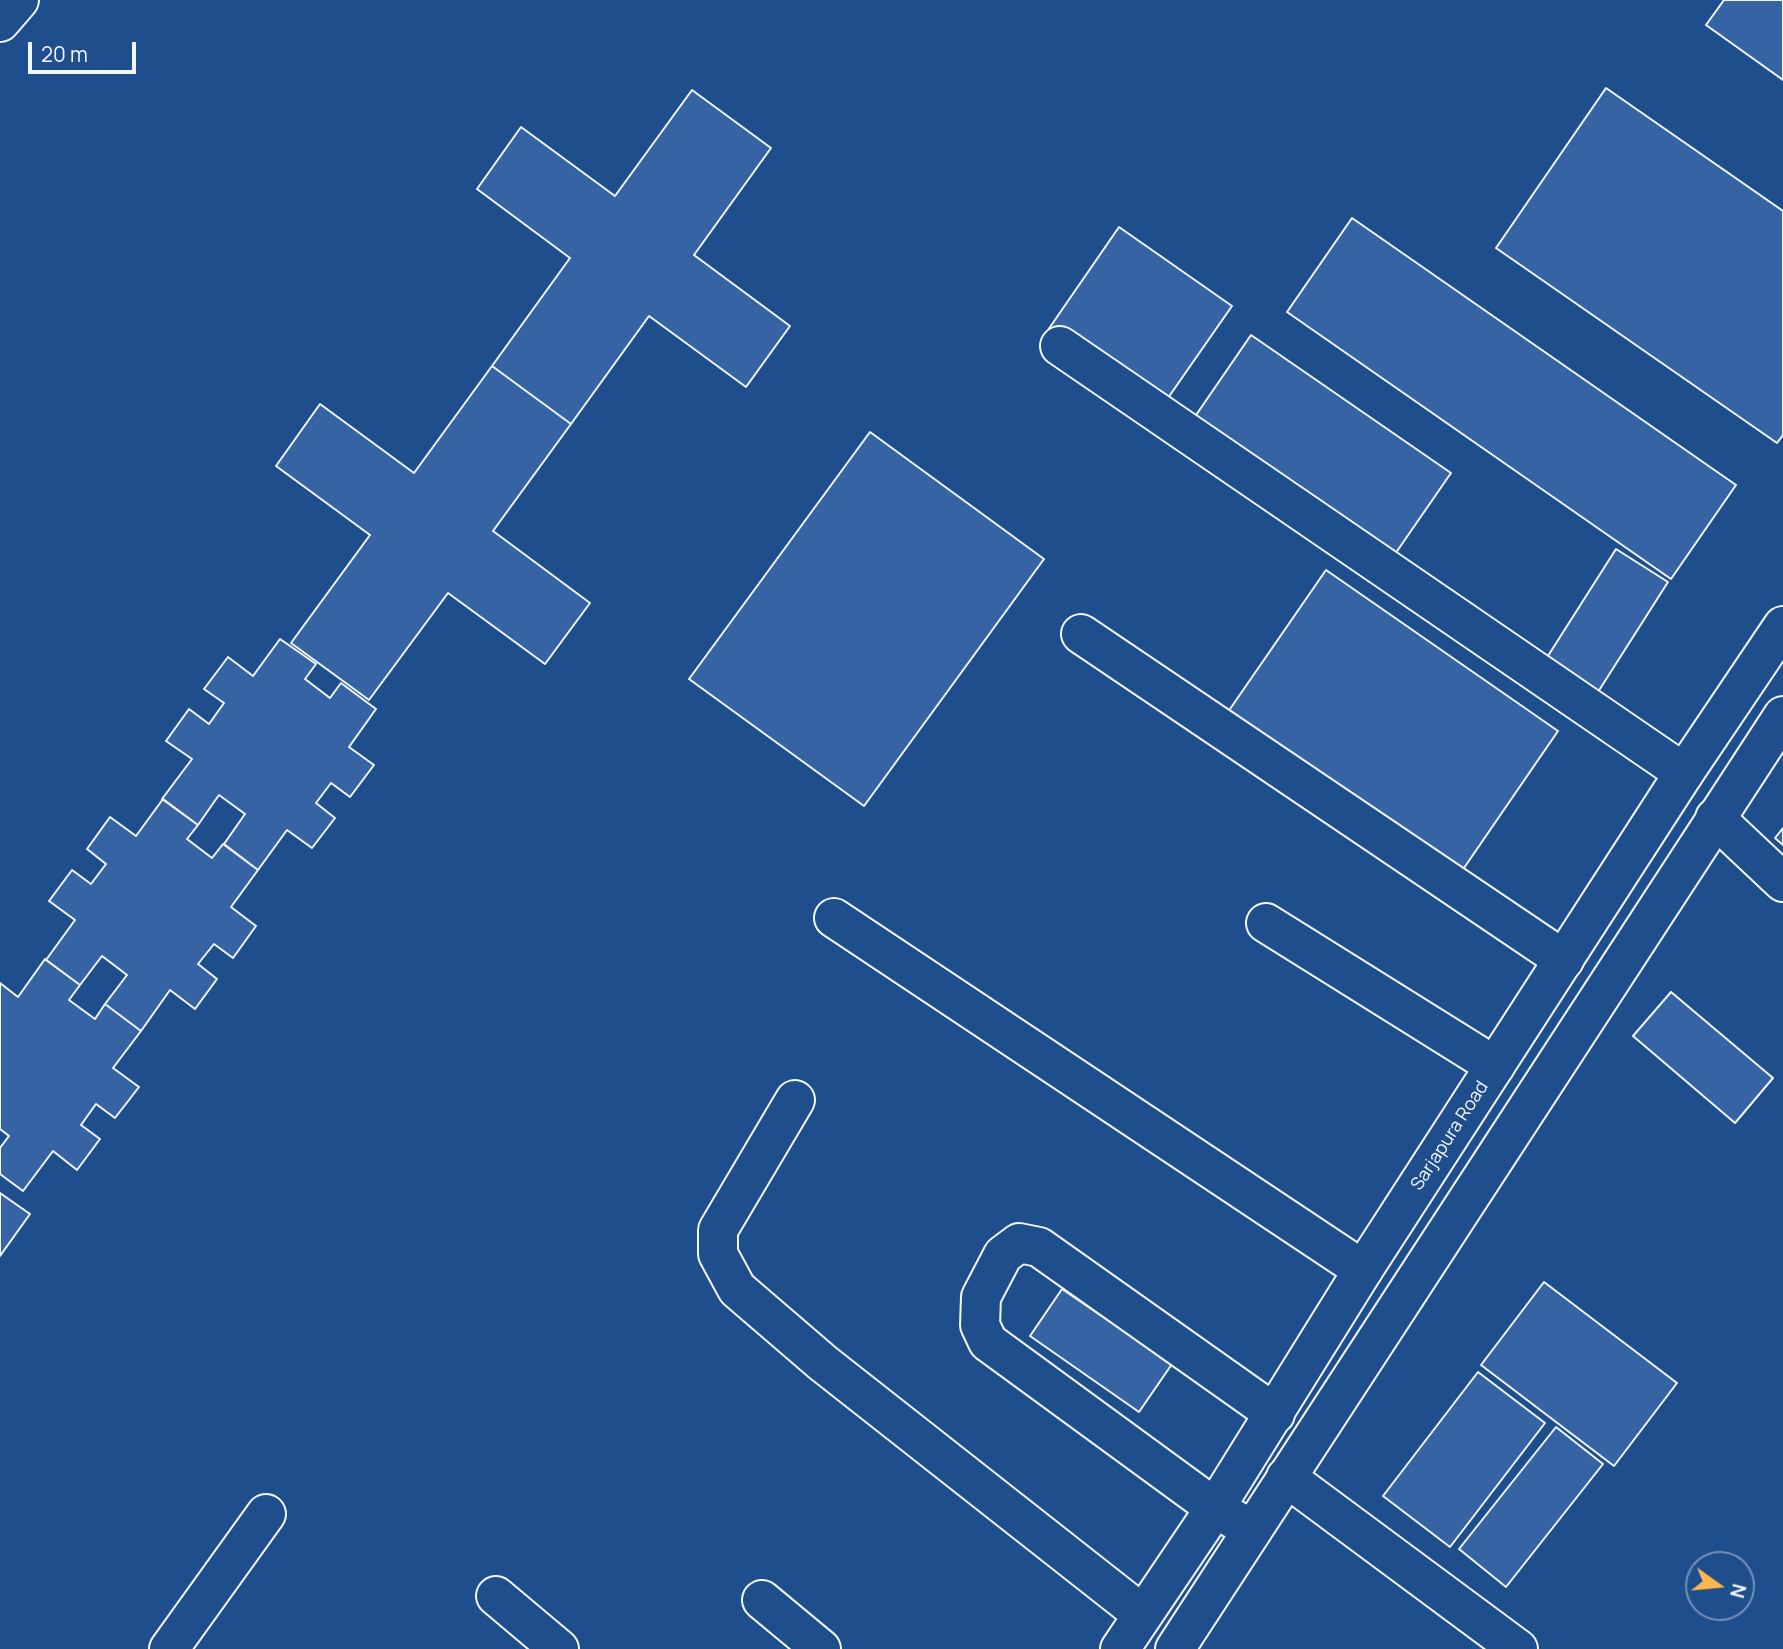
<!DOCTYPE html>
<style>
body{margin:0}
#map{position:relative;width:1783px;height:1649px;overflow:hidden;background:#1f4e8c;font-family:Manrope,sans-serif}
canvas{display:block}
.north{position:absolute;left:1685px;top:1551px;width:70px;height:70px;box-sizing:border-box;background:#1f4e8c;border:2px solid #7391ba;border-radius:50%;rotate:105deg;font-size:19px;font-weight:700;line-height:28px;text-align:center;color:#f2f6ff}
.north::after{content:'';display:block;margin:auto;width:24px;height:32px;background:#ffb74d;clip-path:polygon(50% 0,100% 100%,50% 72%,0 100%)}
.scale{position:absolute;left:28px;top:42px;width:108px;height:32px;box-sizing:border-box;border:4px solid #f2f6ff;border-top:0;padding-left:9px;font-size:21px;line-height:24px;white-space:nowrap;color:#f2f6ff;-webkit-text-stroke:5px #1f4e8c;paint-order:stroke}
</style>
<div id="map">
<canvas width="1783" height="1649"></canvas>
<div class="north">N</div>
<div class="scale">20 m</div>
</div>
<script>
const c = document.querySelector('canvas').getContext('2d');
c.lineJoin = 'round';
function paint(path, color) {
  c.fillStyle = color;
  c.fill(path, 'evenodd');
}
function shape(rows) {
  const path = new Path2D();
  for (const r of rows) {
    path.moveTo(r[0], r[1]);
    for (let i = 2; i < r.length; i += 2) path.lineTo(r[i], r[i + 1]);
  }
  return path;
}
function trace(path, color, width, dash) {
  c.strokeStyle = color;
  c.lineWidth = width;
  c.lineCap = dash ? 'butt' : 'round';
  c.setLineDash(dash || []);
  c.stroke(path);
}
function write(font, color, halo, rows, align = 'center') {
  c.font = font + ' Manrope,sans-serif';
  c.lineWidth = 5;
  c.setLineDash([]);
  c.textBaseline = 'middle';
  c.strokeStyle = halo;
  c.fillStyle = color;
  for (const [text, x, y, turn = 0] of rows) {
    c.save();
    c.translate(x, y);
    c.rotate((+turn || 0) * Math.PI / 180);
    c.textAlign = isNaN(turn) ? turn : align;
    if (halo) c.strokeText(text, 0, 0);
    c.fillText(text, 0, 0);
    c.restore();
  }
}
const building = shape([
 [1724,0,1783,0,1783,80,1706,25,1724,0],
 [1606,88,1783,211,1783,435,1777,443,1496,248,1606,88],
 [692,90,771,148,694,255,790,326,746,387,649,316,571,424,492,366,570,258,477,189,521,127,615,196,692,90],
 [1352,218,1736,485,1671,579,1287,312,1352,218],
 [1119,227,1232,306,1161,408,1048,330,1119,227],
 [1251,335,1451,473,1393,557,1194,418,1251,335],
 [492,366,571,424,493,531,590,603,545,664,448,593,369,700,291,643,370,535,276,466,320,404,414,473,492,366],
 [870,432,1044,559,864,806,689,679,870,432],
 [1616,549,1668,582,1598,692,1546,659,1616,549],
 [1326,570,1558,731,1453,884,1221,722,1326,570],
 [280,639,316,664,305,679,330,698,341,683,376,709,349,747,374,765,350,797,331,783,316,803,335,818,312,848,287,830,258,870,224,844,245,814,219,795,198,825,162,799,192,759,166,741,189,709,209,724,224,703,204,689,228,657,253,676,280,639],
 [163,799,198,825,187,839,212,858,223,844,258,870,231,907,256,926,233,958,214,944,198,964,217,979,195,1009,170,990,141,1031,105,1004,127,975,102,956,80,985,46,960,75,920,49,901,72,870,91,884,106,864,87,849,110,817,136,836,163,799],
 [1783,828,1783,845,1775,838,1783,828],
 [45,959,80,985,69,1000,95,1019,105,1004,141,1031,113,1068,139,1087,115,1118,96,1104,81,1125,100,1139,77,1170,53,1151,23,1191,0,1174,0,1148,9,1136,0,1129,0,983,18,997,45,959],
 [1671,992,1773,1078,1735,1123,1633,1036,1671,992],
 [0,1193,30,1214,0,1256,0,1193],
 [1544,1282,1677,1383,1614,1466,1481,1365,1544,1282],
 [1062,1289,1172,1364,1139,1412,1030,1336,1062,1289],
 [1478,1372,1545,1423,1450,1547,1383,1496,1478,1372],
 [1556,1427,1603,1464,1506,1587,1459,1549,1556,1427]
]);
paint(building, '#3563a3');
trace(building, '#f2f6ff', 2);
const minor = shape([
 [0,22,19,0],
 [1060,346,1684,773],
 [1081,634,1564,960],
 [1715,818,1783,882],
 [834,918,1363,1270],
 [1266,923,1495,1066],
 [795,1100,718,1230,718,1254,737,1289,823,1363,1142,1614],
 [1286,1477,1518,1649],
 [1252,1530,1215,1508,988,1342,980,1325,981,1297,1003,1255,1019,1243,1039,1247,1275,1414],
 [496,1596,559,1649],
 [762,1600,821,1649],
 [169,1649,266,1514]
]);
const major = shape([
 [1120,1649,1215,1508,1363,1270,1684,773,1783,626],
 [1175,1649,1783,716]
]);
trace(minor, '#f2f6ff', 42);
trace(major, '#f2f6ff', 42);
trace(minor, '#1f4e8c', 38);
trace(major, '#1f4e8c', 38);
write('18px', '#f2f6ff', '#1f4e8c', [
 ["Sarjapura Road",1450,1136,-57]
]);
</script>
